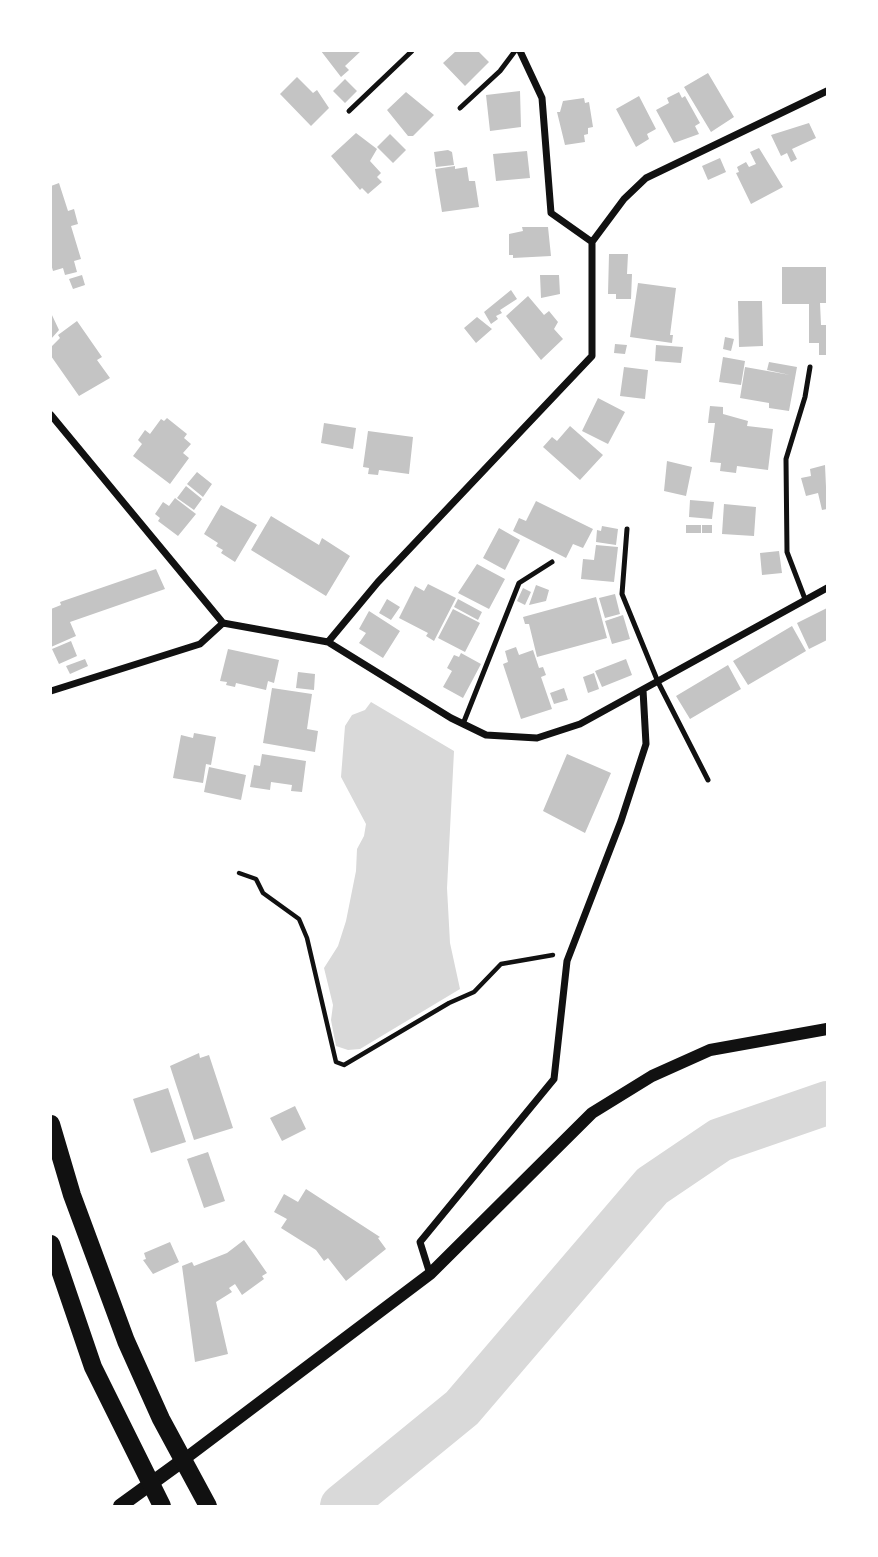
<!DOCTYPE html>
<style>
body{margin:0}
#map{position:relative;width:878px;height:1557px;overflow:hidden;background:#fff;font-family:"Times New Roman",serif}
canvas{display:block}
.frame{position:absolute;inset:0;border:52px solid #fff;pointer-events:none}
</style>
<div id="map">
<canvas width="878" height="1557"></canvas>
<div class="frame"></div>
</div>
<script>
const c = document.querySelector('canvas').getContext('2d');
c.lineJoin = 'round';
function paint(path, color) {
  c.fillStyle = color;
  c.fill(path, 'evenodd');
}
function shape(rows) {
  const path = new Path2D();
  for (const r of rows) {
    path.moveTo(r[0], r[1]);
    for (let i = 2; i < r.length; i += 2) path.lineTo(r[i], r[i + 1]);
  }
  return path;
}
function trace(path, color, width, dash) {
  c.strokeStyle = color;
  c.lineWidth = width;
  c.lineCap = dash ? 'butt' : 'round';
  c.setLineDash(dash || []);
  c.stroke(path);
}
paint(shape([
 [371,702,454,751,447,888,450,943,460,989,360,1049,348,1050,336,1046,331,1020,333,1005,324,968,338,946,346,921,356,871,357,849,364,836,366,824,341,777,345,726,352,715,365,710]
]), '#d9d9d9');
trace(shape([
 [342,1506,462,1408,652,1186,720,1140,827,1103]
]), '#d9d9d9', 44);
paint(shape([
 [321,51,361,51,345,66,349,70,341,77],
 [456,51,478,51,489,62,465,86,443,63],
 [708,73,734,117,711,132,684,87],
 [297,77,313,93,317,90,329,108,311,126,280,94],
 [345,79,357,91,345,103,333,91],
 [520,91,521,127,490,131,486,95],
 [406,92,434,115,413,136,408,136,387,110],
 [679,92,682,98,685,96,700,123,695,126,699,134,674,143,656,110,669,103,667,98],
 [639,96,656,129,647,134,649,139,636,147,616,109],
 [584,98,585,103,589,102,593,127,588,128,588,134,584,135,585,142,565,145,557,112,560,112,563,101],
 [809,123,816,138,792,149,797,159,791,162,787,153,781,156,771,135],
 [356,133,377,149,370,161,381,173,377,177,382,182,368,194,362,188,360,190,331,156],
 [390,134,406,150,393,163,377,147],
 [759,148,783,187,751,204,736,173,739,172,737,167,746,162,749,167,756,164,750,152],
 [448,150,452,152,454,165,436,167,434,152],
 [527,151,530,178,496,181,493,154],
 [720,158,726,172,708,180,702,166],
 [455,166,455,169,467,167,469,181,475,181,479,207,442,212,435,169],
 [59,183,68,211,74,209,78,224,71,226,81,259,74,261,77,272,65,275,63,268,53,271,51,264,51,186],
 [522,227,548,227,551,256,513,258,513,255,509,255,509,234,523,231],
 [609,254,628,254,627,274,632,274,631,299,616,299,616,294,608,294],
 [782,267,827,267,827,303,820,303,821,325,827,325,827,355,819,355,819,343,809,343,809,304,782,304],
 [82,275,85,285,73,289,69,279],
 [540,275,559,275,560,294,541,298],
 [638,283,676,288,670,335,673,335,672,343,630,337],
 [511,290,517,299,500,310,502,313,496,316,498,319,491,324,484,312],
 [528,296,544,315,549,311,558,322,554,329,563,339,541,360,506,316],
 [738,301,762,301,763,346,739,347],
 [51,313,59,330,51,339],
 [477,317,492,329,476,343,464,328],
 [77,321,102,357,97,360,110,378,79,396,51,356,51,347,60,338,58,335],
 [725,337,734,339,731,351,723,349],
 [615,344,627,345,625,354,614,353],
 [656,345,683,347,681,363,655,361],
 [723,357,745,361,741,385,719,382],
 [769,362,797,367,789,411,769,408,769,403,740,398,745,367,790,375,767,370],
 [624,367,648,370,645,399,620,396],
 [598,398,625,412,608,444,582,431],
 [710,406,723,407,723,414,748,421,747,426,773,429,768,470,737,466,736,473,720,471,721,463,710,462,715,423,708,423],
 [167,418,187,434,184,438,191,444,183,453,189,458,170,484,133,456,142,444,138,440,145,430,150,434,161,419,164,421],
 [324,423,356,428,353,449,321,443],
 [570,426,603,455,580,480,543,447,552,437,557,441],
 [368,431,413,437,409,474,379,470,378,475,368,474,369,468,363,467],
 [667,461,692,467,686,496,664,491],
 [825,465,827,509,822,510,818,493,806,496,801,478,811,476,810,469],
 [197,472,212,484,203,497,187,484],
 [186,486,202,499,194,510,177,498],
 [175,498,196,514,178,536,158,521,160,518,155,514,163,502,169,506],
 [690,500,714,502,712,519,689,517],
 [536,501,593,529,583,548,573,544,566,558,513,531,519,518,526,521],
 [724,504,756,507,754,536,722,534],
 [221,505,257,525,235,562,221,553,223,550,216,546,218,543,204,534],
 [271,516,319,545,322,538,350,556,326,596,251,550],
 [686,525,701,525,701,533,686,533],
 [702,525,712,525,712,533,702,533],
 [602,526,618,529,616,545,596,542,597,530,601,531],
 [499,528,520,540,505,570,483,558],
 [596,545,618,547,614,582,581,579,583,559,594,560],
 [779,551,782,573,762,575,760,553],
 [477,564,505,579,489,609,458,593],
 [156,569,165,589,70,622,76,636,51,647,51,609,61,605,60,602],
 [428,584,456,598,434,641,426,636,428,633,399,618,415,586,424,591],
 [536,585,549,590,546,601,529,605],
 [523,588,531,592,525,605,517,601],
 [615,594,620,614,605,618,599,598],
 [596,597,607,638,537,657,529,624,525,624,523,617],
 [387,599,400,607,391,620,379,613],
 [458,599,482,612,478,620,454,607],
 [827,608,827,640,809,649,797,623],
 [453,609,480,623,465,652,438,638],
 [369,611,400,631,383,658,359,643,366,633,359,629],
 [623,615,630,639,612,644,605,621],
 [792,626,806,651,748,685,733,661],
 [71,641,77,656,59,664,52,649],
 [516,647,519,655,533,650,539,668,543,667,546,675,541,677,552,709,521,719,503,664,508,662,505,651],
 [228,649,279,660,274,683,268,681,266,690,236,683,235,687,226,685,227,682,220,681],
 [461,653,481,664,463,698,443,687,452,671,447,668,454,655,459,657],
 [85,659,88,666,70,674,66,666],
 [626,659,632,675,602,687,595,671],
 [728,665,741,689,690,719,676,696],
 [298,672,315,674,314,690,296,688],
 [594,673,599,689,588,693,583,677],
 [272,688,312,694,307,729,318,731,315,752,263,743],
 [564,688,568,700,554,704,550,693],
 [194,733,216,737,211,765,206,764,203,783,173,778,181,735,193,738],
 [262,754,306,761,302,792,291,791,292,785,271,782,270,790,250,787,254,765,260,766],
 [567,754,611,773,585,833,543,811],
 [209,767,246,775,241,800,204,792],
 [199,1053,200,1058,209,1055,233,1128,194,1140,170,1066],
 [168,1088,186,1142,151,1153,133,1099],
 [295,1106,306,1129,282,1141,270,1118],
 [208,1152,225,1201,204,1208,187,1159],
 [306,1189,380,1237,378,1238,386,1249,346,1281,328,1258,324,1261,316,1250,281,1228,287,1219,274,1212,284,1194,298,1202],
 [244,1240,267,1273,262,1276,264,1279,242,1295,235,1284,229,1288,232,1292,216,1302,228,1354,195,1362,182,1266,192,1262,194,1266,227,1253],
 [170,1242,179,1262,153,1274,143,1260,146,1259,144,1253]
]), '#c4c4c4');
trace(shape([
 [239,873,256,879,263,893,299,919,307,938,336,1062,344,1065,449,1003,474,992,501,964,553,955]
]), '#111', 4.5);
trace(shape([
 [460,108,500,71,515,51],
 [349,111,412,51],
 [627,529,622,594,658,682,708,780],
 [805,599,787,552,786,459,805,397,810,367],
 [463,724,519,583,552,562]
]), '#111', 5);
trace(shape([
 [520,51,542,98,551,213,592,242],
 [51,415,223,623,328,642,451,718,486,735,537,738,580,724,827,588],
 [328,642,378,582,592,356,592,242,624,199,646,178,827,91],
 [51,691,200,644,223,623],
 [430,1274,420,1242,554,1079,567,961,621,821,646,744,643,690]
]), '#111', 7);
trace(shape([
 [182,1461,430,1274,592,1113,652,1076,710,1050,827,1029]
]), '#111', 12);
trace(shape([
 [120,1506,182,1461]
]), '#111', 14);
trace(shape([
 [51,1124,72,1195,126,1341,161,1419,208,1506],
 [51,1244,93,1367,162,1506]
]), '#111', 18);
</script>
